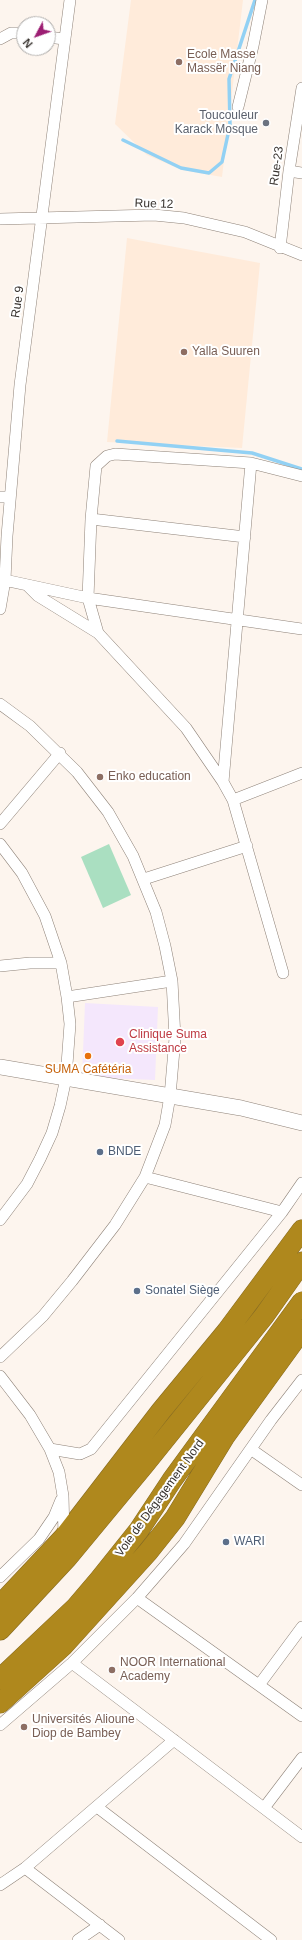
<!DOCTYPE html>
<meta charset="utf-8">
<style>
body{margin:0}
#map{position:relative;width:302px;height:1940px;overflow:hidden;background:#fdf5ee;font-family:Helvetica,sans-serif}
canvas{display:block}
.north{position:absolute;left:16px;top:16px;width:40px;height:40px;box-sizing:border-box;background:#fff;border:1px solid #afadab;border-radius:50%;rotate:229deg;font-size:11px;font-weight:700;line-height:16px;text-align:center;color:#37322e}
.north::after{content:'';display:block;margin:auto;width:14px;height:18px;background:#9c1e73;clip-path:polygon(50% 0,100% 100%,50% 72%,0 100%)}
</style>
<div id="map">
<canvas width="302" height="1940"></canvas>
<div class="north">N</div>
</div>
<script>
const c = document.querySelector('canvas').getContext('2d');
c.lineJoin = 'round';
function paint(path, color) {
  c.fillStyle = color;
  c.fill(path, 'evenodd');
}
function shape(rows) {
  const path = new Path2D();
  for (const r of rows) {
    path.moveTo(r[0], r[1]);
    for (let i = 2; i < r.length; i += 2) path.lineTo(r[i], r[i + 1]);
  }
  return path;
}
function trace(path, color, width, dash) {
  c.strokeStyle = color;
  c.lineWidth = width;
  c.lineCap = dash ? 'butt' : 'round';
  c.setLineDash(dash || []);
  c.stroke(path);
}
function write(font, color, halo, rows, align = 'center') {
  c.font = font + ' Helvetica,sans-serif';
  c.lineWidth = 4;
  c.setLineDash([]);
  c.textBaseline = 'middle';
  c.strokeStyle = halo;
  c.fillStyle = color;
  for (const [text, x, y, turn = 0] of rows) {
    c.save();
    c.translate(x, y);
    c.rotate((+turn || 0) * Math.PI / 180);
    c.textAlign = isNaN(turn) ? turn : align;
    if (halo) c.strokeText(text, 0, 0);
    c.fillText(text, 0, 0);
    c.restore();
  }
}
paint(shape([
 [131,0,243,0,222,177,182,170,147,155,115,124],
 [127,238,260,263,242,448,107,442]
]), '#ffebda');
paint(shape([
 [85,1003,158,1007,155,1080,82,1077]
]), '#f4e7fc');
paint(shape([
 [109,844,131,895,103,908,81,857]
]), '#aadfc1');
trace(shape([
 [123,140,181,168,209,173,222,162,230,125,229,79,255,0],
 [117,441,252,453,302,469]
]), '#92d1f4', 3.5);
const street = shape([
 [48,37,64,39],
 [0,39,11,33,24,33],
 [238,107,253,46,262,0],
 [289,171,302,173],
 [0,219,154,215,184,218,245,232,302,255],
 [280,248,289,171,302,88],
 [0,497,10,497],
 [91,519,245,537],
 [0,579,88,598,302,629],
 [27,585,38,596,98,633],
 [0,609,5,580,7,536,20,385,70,0],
 [0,704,30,726,77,772,108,812,133,856,156,912,165,946,172,981,175,1038,170,1096,165,1125,145,1177,115,1225,72,1281,43,1316,0,1357],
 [223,782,251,463],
 [233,800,302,773],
 [0,824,60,753],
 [0,844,22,873,45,916,61,963,67,997,70,1024,66,1078,60,1106,52,1133,40,1159,27,1184,0,1220],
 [144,879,247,846],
 [0,966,30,963,61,963],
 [283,973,233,800,223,782,186,728,98,633,88,598,91,519,96,466,107,456,115,454,251,463,302,476],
 [67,997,172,981],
 [145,1177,282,1212],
 [0,1376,30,1415,50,1449,59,1472,63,1496,64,1536],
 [50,1449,80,1454,91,1449,282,1212,302,1183],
 [252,1450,302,1485],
 [0,1577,39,1539,54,1517,61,1500],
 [137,1598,302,1716],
 [72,1663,302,1837],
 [259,1685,302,1627],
 [0,1725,72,1663,137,1598,184,1544,271,1420,302,1380],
 [97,1807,271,1940],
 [264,1808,302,1758],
 [25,1868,119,1940],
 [0,1885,25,1868,174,1740],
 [78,1940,100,1925]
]);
const secondary = shape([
 [0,1067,241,1108,302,1123]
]);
const highway = shape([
 [0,1605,64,1537,161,1411,227,1331,302,1230],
 [0,1630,67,1558,144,1465,264,1316,302,1262],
 [0,1679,76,1607,99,1580,139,1530,172,1480,302,1302],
 [0,1703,63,1646,148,1552,175,1518,225,1436,302,1330]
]);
trace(street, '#8e8278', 12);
trace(secondary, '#8e8278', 16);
trace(highway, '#856a23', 21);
trace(street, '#fff', 11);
trace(secondary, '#fff', 15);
trace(highway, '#af881d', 20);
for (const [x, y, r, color] of [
 [179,62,4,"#8d6e63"],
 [266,123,4,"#6b7280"],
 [184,352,4,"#8d6e63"],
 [100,777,4,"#8d6e63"],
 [120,1042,5,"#e0444e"],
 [88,1056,4,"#e8710a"],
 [100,1152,4,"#5c6f8a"],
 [137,1291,4,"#5c6f8a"],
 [226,1542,4,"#5c6f8a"],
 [112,1670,4,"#8d6e63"],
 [24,1727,4,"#8d6e63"]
]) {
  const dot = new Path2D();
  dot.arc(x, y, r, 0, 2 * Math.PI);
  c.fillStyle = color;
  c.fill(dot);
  trace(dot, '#fff', 1.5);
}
write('12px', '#785e54', '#fff', [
 ["Ecole Masse",187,55],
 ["Massër Niang",187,69],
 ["Yalla Suuren",192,352],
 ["Enko education",108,777],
 ["NOOR International",120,1663],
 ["Academy",120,1677],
 ["Universités Alioune",32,1720],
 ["Diop de Bambey",32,1734]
], 'left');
write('12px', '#5b616d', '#fff', [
 ["Toucouleur",258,116],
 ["Karack Mosque",258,130]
], 'right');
write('12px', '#37322e', '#fff', [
 ["Rue-23",277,166,-82],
 ["Rue 12",154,204,2],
 ["Rue 9",18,302,-82],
 ["Voie de Dégagement Nord",160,1498,-54]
]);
write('12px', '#be3a42', '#fff', [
 ["Clinique Suma",129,1035],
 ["Assistance",129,1049]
], 'left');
write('12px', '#c56008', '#fff', [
 ["SUMA Cafétéria",88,1070]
]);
write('12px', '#4e5e75', '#fff', [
 ["BNDE",108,1152],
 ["Sonatel Siège",145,1291],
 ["WARI",234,1542]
], 'left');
</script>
